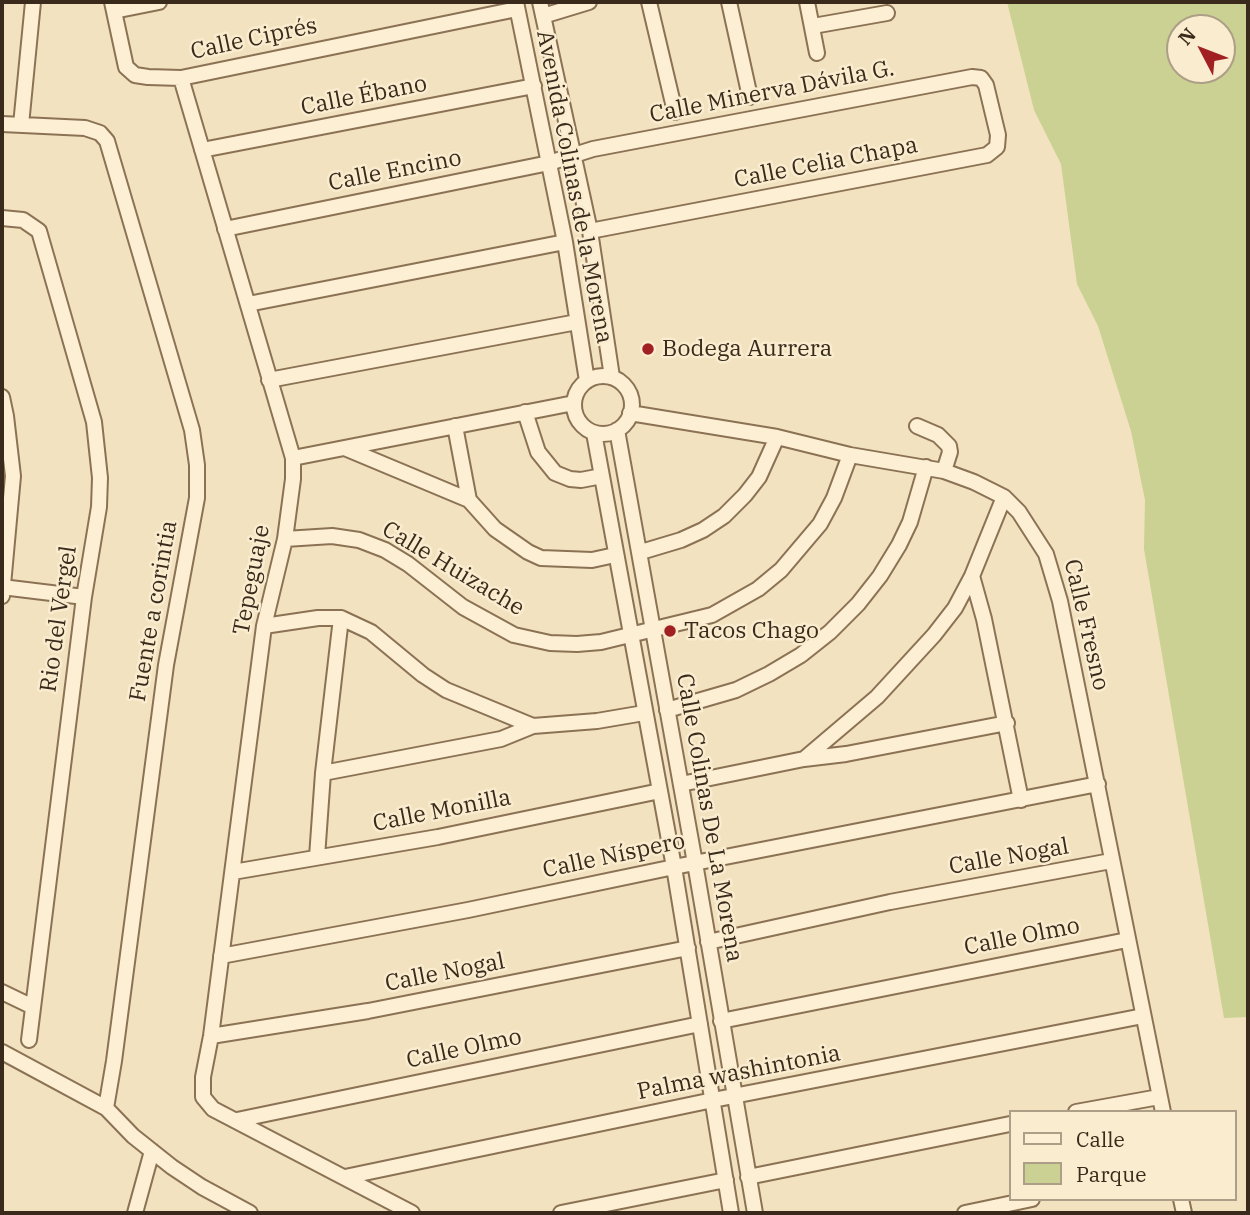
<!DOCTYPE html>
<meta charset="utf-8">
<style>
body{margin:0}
#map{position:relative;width:1250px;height:1215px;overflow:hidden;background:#f2e2bf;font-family:"IBM Plex Serif",serif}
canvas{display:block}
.frame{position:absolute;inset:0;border:4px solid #3a2a1b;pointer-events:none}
.legend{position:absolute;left:1009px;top:1110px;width:228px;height:91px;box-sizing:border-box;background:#f9eccf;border:2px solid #ad9e87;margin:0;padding:9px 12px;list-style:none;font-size:21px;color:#3a2a1b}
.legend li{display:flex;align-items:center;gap:14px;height:35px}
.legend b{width:35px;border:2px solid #ad9e87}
.north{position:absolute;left:1166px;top:14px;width:70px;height:70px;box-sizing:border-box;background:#f9eccf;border:2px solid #ad9e87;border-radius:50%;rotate:312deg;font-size:19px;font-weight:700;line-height:28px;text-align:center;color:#3a2a1b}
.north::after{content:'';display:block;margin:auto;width:24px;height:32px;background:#a12022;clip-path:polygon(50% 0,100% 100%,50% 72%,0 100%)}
</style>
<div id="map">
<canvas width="1250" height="1215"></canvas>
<div class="frame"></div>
<ul class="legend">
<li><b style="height:9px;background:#fcefd3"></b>Calle</li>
<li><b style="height:19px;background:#cad192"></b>Parque</li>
</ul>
<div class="north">N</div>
</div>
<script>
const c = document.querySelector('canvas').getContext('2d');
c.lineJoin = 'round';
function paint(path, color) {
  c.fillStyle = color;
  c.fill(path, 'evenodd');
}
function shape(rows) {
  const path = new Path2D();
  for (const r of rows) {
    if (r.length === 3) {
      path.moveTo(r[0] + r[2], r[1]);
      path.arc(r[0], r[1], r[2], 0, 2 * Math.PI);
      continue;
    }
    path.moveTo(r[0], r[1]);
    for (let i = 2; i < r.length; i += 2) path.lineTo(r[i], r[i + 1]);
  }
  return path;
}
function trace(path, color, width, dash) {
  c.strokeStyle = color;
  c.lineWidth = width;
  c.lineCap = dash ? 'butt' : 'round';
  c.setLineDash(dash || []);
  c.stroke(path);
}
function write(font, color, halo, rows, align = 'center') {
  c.font = font + ' "IBM Plex Serif",serif';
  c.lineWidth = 5;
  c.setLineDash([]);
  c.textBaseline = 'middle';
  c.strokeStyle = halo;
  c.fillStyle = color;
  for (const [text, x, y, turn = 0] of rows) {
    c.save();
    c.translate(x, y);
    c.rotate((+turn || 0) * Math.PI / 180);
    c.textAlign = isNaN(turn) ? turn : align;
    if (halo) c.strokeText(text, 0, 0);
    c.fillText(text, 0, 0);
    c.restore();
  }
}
paint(shape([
 [1007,2,1248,2,1248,1017,1224,1018,1144,549,1145,500,1131,431,1098,326,1077,284,1061,164,1034,110],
 [1180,28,1222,28,1222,70,1180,70]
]), '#cad192');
const minor = shape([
 [112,2,126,67,135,75,148,77,181,78,517,9],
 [516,2,565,242,587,381],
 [540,2,590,231,612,377],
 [649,2,675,112],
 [729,2,750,97],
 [807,2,817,53],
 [114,11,159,2],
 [543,16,589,2],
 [813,26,887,13],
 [181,78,293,458,293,479,285,539,264,626,211,1036,203,1077,203,1097,213,1109,412,1213],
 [2,124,85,128,100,133,107,141,192,430,197,465,197,498,166,665,114,1061,106,1108],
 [21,125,33,2],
 [202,150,534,86],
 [2,218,23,220,39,231,94,422,100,478,99,507,84,597,29,1040],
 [225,229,549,163,593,149,972,77,981,78,986,85,998,135,997,147,987,155,590,231],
 [248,304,565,242],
 [603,405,29],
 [269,380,577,322],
 [2,397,6,416,13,476,2,596],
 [525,412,538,452,555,473,570,479,581,480,602,476],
 [630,413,777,437,850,455,944,471,974,482,1004,497,1019,512,1046,554,1060,601,1163,1112],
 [455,426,469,500],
 [917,426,938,435,949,446,950,452,944,471],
 [617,430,695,863,755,1213],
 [594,433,674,867,731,1213],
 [347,449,469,500,495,529,528,552,541,558,592,560,615,555],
 [293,458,574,403],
 [285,539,332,536,359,540,385,550,408,564,463,607,514,635,550,643,577,644,601,642,712,615,758,589,781,570,820,524,834,498,850,455],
 [641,552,681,540,703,530,724,516,745,495,759,477,777,437],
 [972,576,984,619,1021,800],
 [2,587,84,597],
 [264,626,318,618,341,618,371,632,423,675,446,690,533,726,597,721,644,713],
 [667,710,736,690,769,674,801,655,830,632,858,604,880,576,899,545,910,522,926,467],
 [804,759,877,697,934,635,955,608,972,576,1004,497],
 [323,773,501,739,533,726],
 [681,784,804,759,846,754,1007,723],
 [317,857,323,773,341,618],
 [233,872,438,837,660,791],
 [708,942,890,902,1111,861],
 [221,956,468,910,674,867,1098,784],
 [2,992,33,1007],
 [721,1021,1127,940],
 [211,1036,368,1011,688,948],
 [2,1052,106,1108,133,1136,172,1167,202,1187,250,1213],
 [1076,1112,1159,1097],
 [237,1120,700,1024],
 [345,1177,713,1100,1143,1016],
 [748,1177,1010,1124],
 [1181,1199,1184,1213],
 [135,1213,152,1151],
 [561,1213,726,1180],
 [965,1213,1032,1199]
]);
trace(minor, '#8c7255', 18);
trace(minor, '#fcefd3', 14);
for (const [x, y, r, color] of [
 [648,349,7,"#a12022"],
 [670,631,7,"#a12022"]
]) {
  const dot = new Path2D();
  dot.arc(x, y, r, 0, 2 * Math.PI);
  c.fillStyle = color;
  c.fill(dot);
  trace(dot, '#f9eccf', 2.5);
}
write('23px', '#3a2a1b', '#f9eccf', [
 ["Calle Ciprés",254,39,-12],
 ["Calle Minerva Dávila G.",772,92,-11],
 ["Calle Ébano",364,96,-11],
 ["Calle Celia Chapa",826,163,-11],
 ["Calle Encino",395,171,-11],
 ["Avenida Colinas de la Morena",574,187,79],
 ["Calle Huizache",453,569,31],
 ["Tepeguaje",252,580,-79],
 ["Fuente a corintia",154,611,-80],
 ["Rio del Vergel",59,619,-82],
 ["Calle Fresno",1086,625,77],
 ["Calle Monilla",442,811,-11],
 ["Calle Colinas De La Morena",709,818,80],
 ["Calle Níspero",614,856,-12],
 ["Calle Nogal",1009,857,-10],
 ["Calle Olmo",1022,937,-11],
 ["Calle Nogal",445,973,-11],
 ["Calle Olmo",464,1049,-12],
 ["Palma washintonia",739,1073,-11]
]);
write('23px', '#3a2a1b', '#f9eccf', [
 ["Bodega Aurrera",662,349],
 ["Tacos Chago",684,631]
], 'left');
</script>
